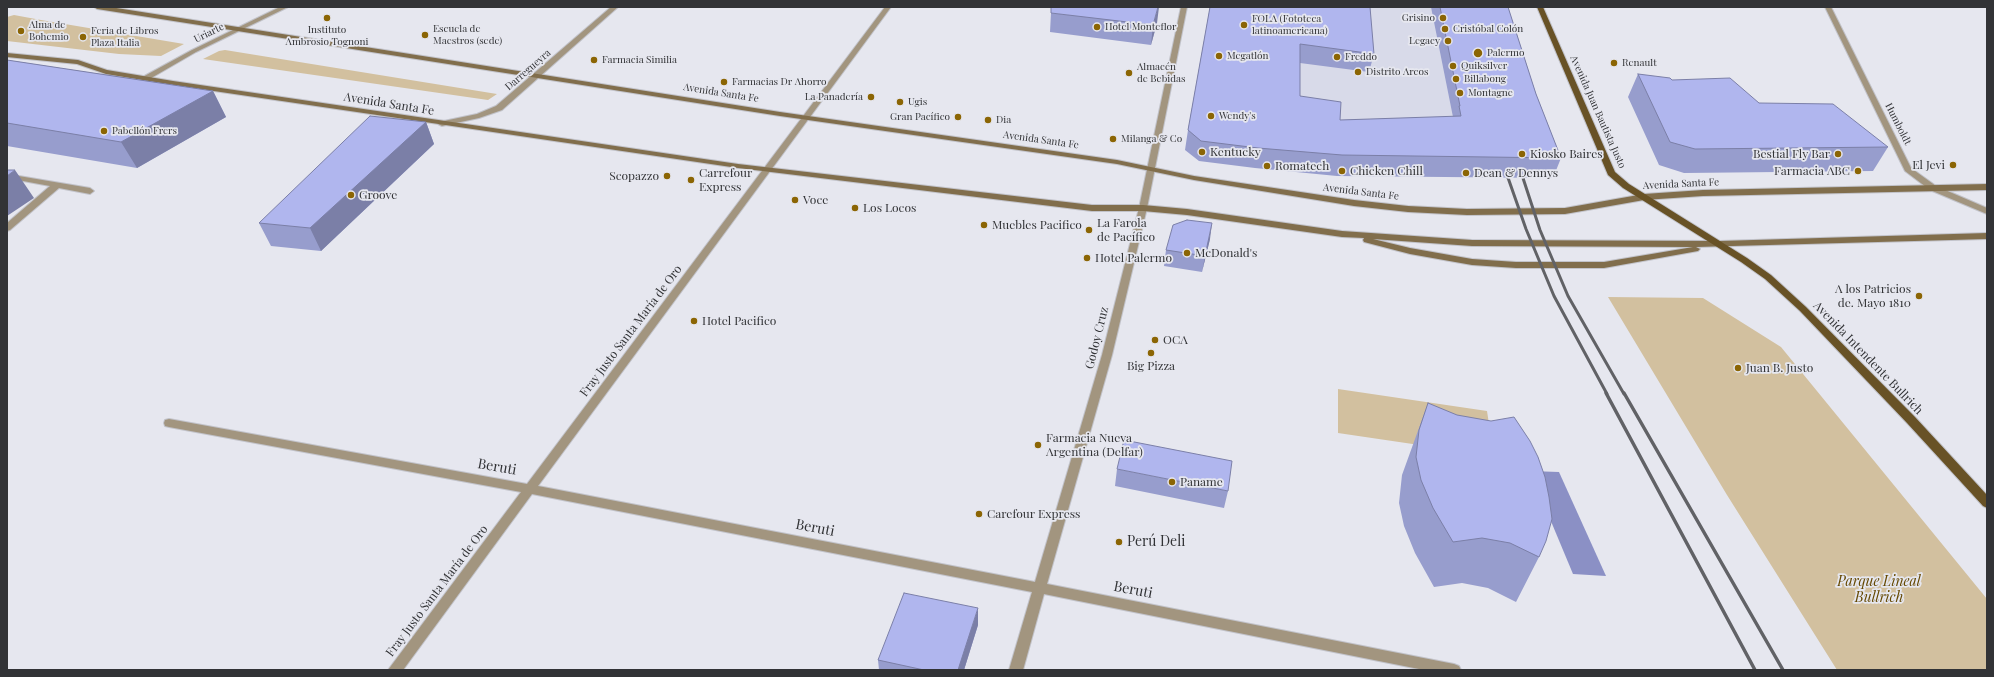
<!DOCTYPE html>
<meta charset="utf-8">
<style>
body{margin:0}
#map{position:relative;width:1994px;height:677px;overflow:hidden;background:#e6e7ef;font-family:"Playfair Display",serif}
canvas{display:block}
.frame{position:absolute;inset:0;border:8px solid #323336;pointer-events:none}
</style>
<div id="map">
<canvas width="1994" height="677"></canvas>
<div class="frame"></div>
</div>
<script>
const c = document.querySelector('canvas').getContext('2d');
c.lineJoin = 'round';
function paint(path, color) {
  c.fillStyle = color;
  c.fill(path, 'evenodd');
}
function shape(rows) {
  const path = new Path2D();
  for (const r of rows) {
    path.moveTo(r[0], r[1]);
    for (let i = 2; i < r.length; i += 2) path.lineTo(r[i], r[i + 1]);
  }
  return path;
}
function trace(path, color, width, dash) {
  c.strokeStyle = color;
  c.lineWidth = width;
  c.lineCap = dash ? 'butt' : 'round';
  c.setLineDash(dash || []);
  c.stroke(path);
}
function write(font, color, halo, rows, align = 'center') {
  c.font = font + ' "Playfair Display",serif';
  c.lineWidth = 3.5;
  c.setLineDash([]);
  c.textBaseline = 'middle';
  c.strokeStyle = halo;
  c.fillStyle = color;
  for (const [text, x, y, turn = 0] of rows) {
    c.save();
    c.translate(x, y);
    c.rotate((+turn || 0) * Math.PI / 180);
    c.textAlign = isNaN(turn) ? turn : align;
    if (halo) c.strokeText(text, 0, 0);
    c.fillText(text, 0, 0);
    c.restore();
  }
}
paint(shape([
 [1211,7,1497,7,1529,113,1190,132]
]), '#d8dae9');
paint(shape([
 [14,15,41,20,184,44,161,56,119,54,7,41,7,17],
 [225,50,497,94,488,100,203,59,219,51],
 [1608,297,1703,298,1781,347,1987,599,1987,670,1837,670,1727,495],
 [1338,389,1487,411,1494,456,1338,433]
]), '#d2c09f');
paint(shape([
 [1530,471,1559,472,1606,576,1573,574]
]), '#8b90c5');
const pedestrian = shape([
 [7,174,90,188,94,191,90,194,59,188,10,230,7,231,7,223,50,186,7,178,7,174]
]);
const minor = shape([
 [280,7,288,7,196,52,146,81,139,79,192,50,280,7],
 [611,7,618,7,502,110,479,118,442,126,438,124,439,122,477,114,496,106,611,7],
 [885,7,891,7,538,486,1035,582,1102,355,1139,208,1181,7,1187,7,1147,208,1112,355,1047,584,1454,664,1459,666,1461,670,1424,670,1044,594,1023,670,1009,670,1032,592,532,494,403,670,388,670,521,492,169,427,165,426,164,423,165,420,169,419,527,484,885,7],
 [1825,7,1831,7,1911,168,1936,186,1987,208,1987,214,1930,190,1905,171,1825,7]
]);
const secondary = shape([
 [94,7,110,7,780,112,1117,160,1194,176,1354,200,1408,206,1467,209,1565,208,1644,194,1703,190,1987,184,1987,190,1703,196,1644,200,1565,214,1467,215,1408,212,1354,206,1194,180,1117,164,780,116,97,9,94,7],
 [7,53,78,60,107,70,173,81,738,164,1092,205,1143,205,1187,209,1342,231,1472,240,1720,241,1987,233,1987,239,1696,247,1700,249,1698,251,1604,268,1516,268,1472,265,1410,254,1364,242,1363,240,1364,238,1342,237,1187,215,1143,211,1092,211,738,168,173,85,106,74,77,64,7,57,7,53],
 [1373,239,1472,246,1693,247,1604,262,1516,262,1472,259,1410,248,1373,239]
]);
const primary = shape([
 [1537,7,1543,7,1615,172,1629,184,1747,258,1771,275,1806,307,1915,417,1987,495,1987,508,1983,506,1907,423,1800,311,1765,279,1741,262,1623,188,1608,175,1537,7]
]);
trace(pedestrian, '#c2c3ca', 2);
trace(minor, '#c2c3ca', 2);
trace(secondary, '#c2c3ca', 2);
trace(primary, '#c2c3ca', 2);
paint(pedestrian, '#a2957f');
paint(minor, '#a2957f');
paint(secondary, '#816e4c');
paint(primary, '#685226');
trace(shape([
 [1504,166,1506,173],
 [1519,167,1521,173]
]), '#616266', 2);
trace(shape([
 [1506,172,1526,229,1554,296,1607,394],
 [1521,172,1540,230,1568,296,1624,394]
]), '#616266', 3);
trace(shape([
 [1606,393,1755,670],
 [1624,393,1783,670]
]), '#616266', 3.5);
paint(shape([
 [1210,7,1374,54,1369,72,1300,63,1300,96,1340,120,1453,117,1431,7,1508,7,1536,94,1561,158,1553,178,1337,176,1255,168,1199,161,1185,150,1188,130],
 [1051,13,1157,23,1151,45,1050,32],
 [7,60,213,91,226,117,137,168,7,146],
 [1638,74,1672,80,1759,103,1888,147,1873,171,1684,173,1659,165,1628,97],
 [426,122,434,144,321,251,271,246,259,223],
 [1210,239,1202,272,1164,266,1166,250],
 [1428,403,1539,557,1516,602,1488,588,1462,583,1434,587,1415,553,1404,526,1399,503,1402,475],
 [1117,469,1228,491,1224,508,1115,486],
 [978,625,964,670,879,670,878,660]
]), '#979dcd');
paint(shape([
 [1158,7,1159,7,1157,23,1151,45,1153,25],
 [213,91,226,117,137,168,121,142],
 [426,122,434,144,321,251,310,228],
 [15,170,34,198,7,216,7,176],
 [1212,223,1210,239,1202,272,1205,256],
 [978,608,978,625,964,670,958,670]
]), '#7b7fa7');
const building = shape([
 [1051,7,1158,7,1153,25,1051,13,1051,7],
 [1210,7,1370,7,1374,54,1300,44,1300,96,1341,102,1340,120,1461,116,1459,106,1460,106,1440,7,1508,7,1536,94,1561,158,1342,155,1258,148,1201,141,1188,130,1210,7],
 [7,60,213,91,121,142,7,123,7,60],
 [1638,74,1670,78,1672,80,1730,78,1759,103,1833,104,1888,147,1695,149,1670,142,1638,74],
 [370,116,426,122,310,228,259,223,370,116],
 [7,170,15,170,7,176,7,170],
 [1187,220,1212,223,1205,256,1166,250,1173,225,1187,220],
 [1428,403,1457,415,1491,421,1514,417,1530,441,1538,457,1545,477,1549,497,1552,519,1546,541,1539,557,1510,543,1482,538,1453,542,1433,508,1421,480,1416,457,1419,430,1428,403],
 [1124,440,1232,461,1228,491,1117,469,1124,440],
 [904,593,978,608,958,670,924,670,878,660,904,593]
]);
paint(building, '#b0b6ee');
trace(building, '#7b7fa7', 1);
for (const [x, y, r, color] of [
 [327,18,4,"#8b6504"],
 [1443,18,4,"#8b6504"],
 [1244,25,4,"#8b6504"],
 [1097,27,4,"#8b6504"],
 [1445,29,4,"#8b6504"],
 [21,31,4,"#8b6504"],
 [425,35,4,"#8b6504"],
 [83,37,4,"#8b6504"],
 [1448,41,4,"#8b6504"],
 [1478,53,5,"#8b6504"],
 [1219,56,4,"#8b6504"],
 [1337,57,4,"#8b6504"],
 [594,60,4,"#8b6504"],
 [1614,63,4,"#8b6504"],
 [1453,66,4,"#8b6504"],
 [1358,72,4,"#8b6504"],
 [1129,73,4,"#8b6504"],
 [1456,79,4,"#8b6504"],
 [724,82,4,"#8b6504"],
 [1460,93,4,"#8b6504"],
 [871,97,4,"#8b6504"],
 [900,102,4,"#8b6504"],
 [1211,116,4,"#8b6504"],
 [958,117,4,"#8b6504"],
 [988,120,4,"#8b6504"],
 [104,131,4,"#8b6504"],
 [1113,139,4,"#8b6504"],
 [1202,152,4,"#8b6504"],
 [1522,154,4,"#8b6504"],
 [1838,154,4,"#8b6504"],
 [1953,165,4,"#8b6504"],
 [1267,166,4,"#8b6504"],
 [1342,171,4,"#8b6504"],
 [1858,171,4,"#8b6504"],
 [1466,173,4,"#8b6504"],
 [667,176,4,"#8b6504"],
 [691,180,4,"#8b6504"],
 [351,195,4,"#8b6504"],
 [795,200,4,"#8b6504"],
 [855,208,4,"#8b6504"],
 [984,225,4,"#8b6504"],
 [1089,230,4,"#8b6504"],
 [1187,253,4,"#8b6504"],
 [1087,258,4,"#8b6504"],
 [1919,296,4,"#8b6504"],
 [694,321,4,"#8b6504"],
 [1155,340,4,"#8b6504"],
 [1151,353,4,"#8b6504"],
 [1738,368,4,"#8b6504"],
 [1038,445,4,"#8b6504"],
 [1172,482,4,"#8b6504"],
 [979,514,4,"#8b6504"],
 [1119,542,4,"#8b6504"]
]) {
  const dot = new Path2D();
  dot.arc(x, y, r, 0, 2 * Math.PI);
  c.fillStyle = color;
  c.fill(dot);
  trace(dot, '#e6e7ef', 1.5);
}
write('10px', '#323336', '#e6e7ef', [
 ["Grisino",1435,18,"right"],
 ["FOLA (Fototeca",1252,19],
 ["latinoamericana)",1252,31],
 ["Alma de",29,25],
 ["Bohemio",29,37],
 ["Hotel Monteflor",1105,27],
 ["Escuela de",433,29],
 ["Maestros (sede)",433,41],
 ["Cristóbal Colón",1453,29],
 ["Instituto",327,30,"center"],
 ["Ambrosio Tognoni",327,42,"center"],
 ["Feria de Libros",91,31],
 ["Plaza Italia",91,43],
 ["Legacy",1440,41,"right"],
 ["Palermo",1487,53],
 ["Megatlón",1227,56],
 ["Freddo",1345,57],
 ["Farmacia Similia",602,60],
 ["Renault",1622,63],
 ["Quiksilver",1461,66],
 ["Almacén",1137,67],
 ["de Bebidas",1137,79],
 ["Distrito Arcos",1366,72],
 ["Billabong",1464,79],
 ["Farmacias Dr Ahorro",732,82],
 ["Montagne",1468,93],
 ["La Panadería",863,97,"right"],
 ["Ugis",908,102],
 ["Wendy's",1219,116],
 ["Gran Pacífico",950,117,"right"],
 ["Dia",996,120],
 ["Pabellón Frers",112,131],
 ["Milanga & Co",1121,139]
], 'left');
write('10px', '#323336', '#e6e7ef', [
 ["Uriarte",209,33,-26],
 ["Darregueyra",528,70,-41],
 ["Avenida Santa Fe",721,93,9],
 ["Avenida Juan Bautista Justo",1598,112,66],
 ["Humboldt",1898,124,63],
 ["Avenida Santa Fe",1041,140,8],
 ["Avenida Santa Fe",1681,184,-3],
 ["Avenida Santa Fe",1361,192,7]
]);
write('12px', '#323336', '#e6e7ef', [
 ["Avenida Santa Fe",389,104,9],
 ["Fray Justo Santa María de Oro",631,331,-53],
 ["Godoy Cruz",1097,338,-76],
 ["Avenida Intendente Bullrich",1868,358,46],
 ["Fray Justo Santa María de Oro",437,591,-53]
]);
write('12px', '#323336', '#e6e7ef', [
 ["Kentucky",1210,152],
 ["Kiosko Baires",1530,154],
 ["Bestial Fly Bar",1830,154,"right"],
 ["El Jevi",1945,165,"right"],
 ["Romatech",1275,166],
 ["Chicken Chill",1350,171],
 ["Farmacia ABC",1850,171,"right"],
 ["Carrefour",699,173],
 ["Express",699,187],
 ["Dean & Dennys",1474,173],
 ["Scopazzo",659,176,"right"],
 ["Groove",359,195],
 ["Voce",803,200],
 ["Los Locos",863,208],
 ["La Farola",1097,223],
 ["de Pacífico",1097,237],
 ["Muebles Pacifico",992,225],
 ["McDonald's",1195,253],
 ["Hotel Palermo",1095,258],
 ["A los Patricios",1911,289,"right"],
 ["de. Mayo 1810",1911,303,"right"],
 ["Hotel Pacifico",702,321],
 ["OCA",1163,340],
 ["Big Pizza",1151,366,"center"],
 ["Juan B. Justo",1746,368],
 ["Farmacia Nueva",1046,438],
 ["Argentina (Delfar)",1046,452],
 ["Paname",1180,482],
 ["Carefour Express",987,514]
], 'left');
write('14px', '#323336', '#e6e7ef', [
 ["Beruti",497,467,10],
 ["Beruti",815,528,11],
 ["Beruti",1133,590,11]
]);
write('14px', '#323336', '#e6e7ef', [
 ["Perú Deli",1127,542]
], 'left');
write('italic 14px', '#654800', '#e6e7ef', [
 ["Parque Lineal",1879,582],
 ["Bullrich",1879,598]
]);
</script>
